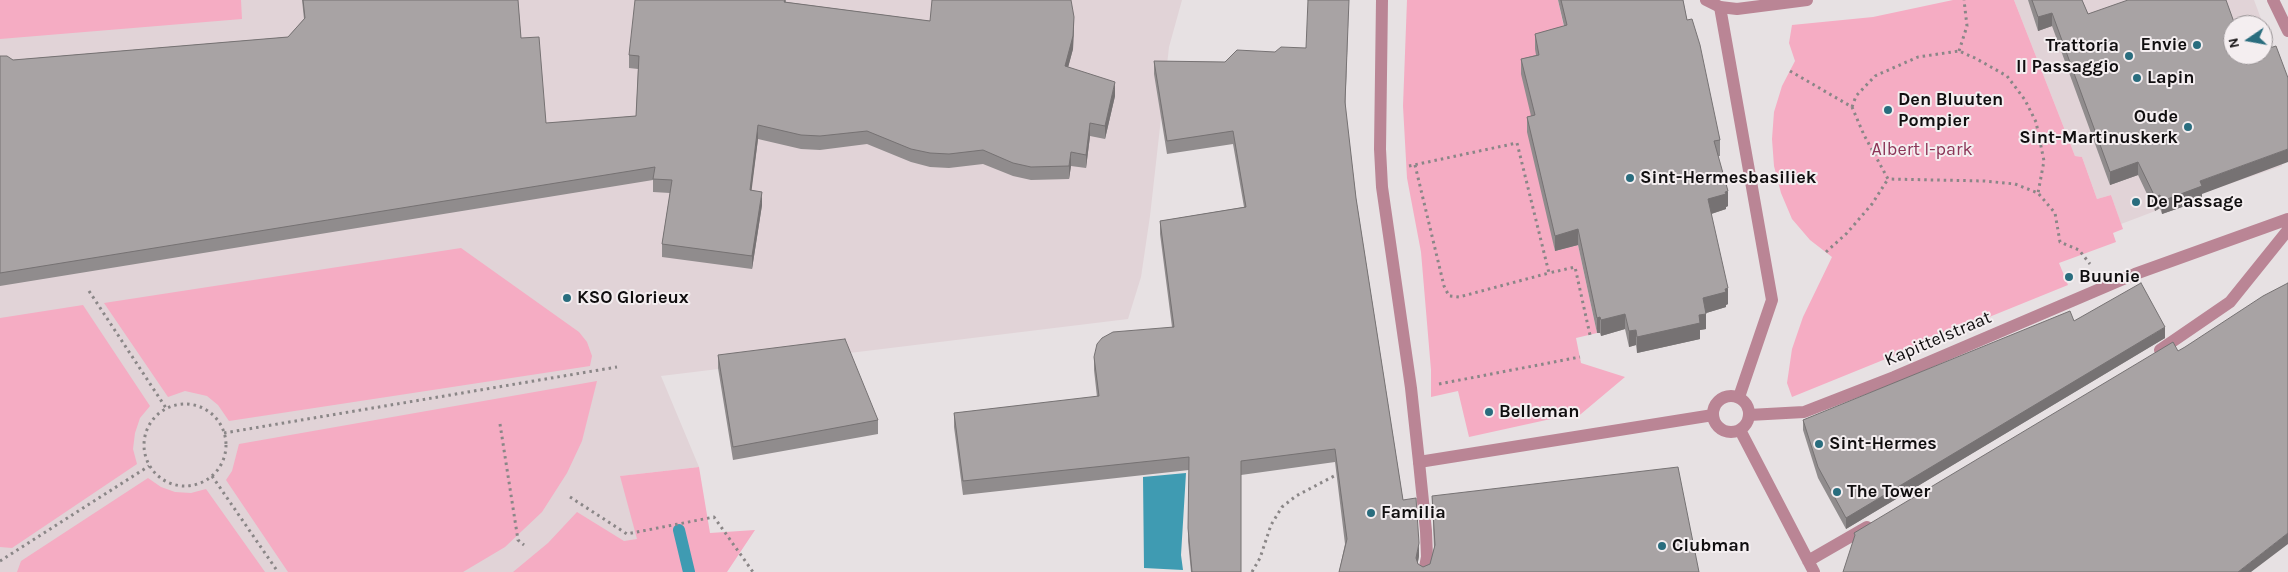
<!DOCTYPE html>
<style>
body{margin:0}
#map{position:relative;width:2288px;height:572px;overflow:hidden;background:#e7e1e3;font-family:Karla,sans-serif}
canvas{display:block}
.north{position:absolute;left:2223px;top:15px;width:50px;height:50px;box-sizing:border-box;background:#f4eef0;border:1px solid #999496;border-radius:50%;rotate:258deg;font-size:14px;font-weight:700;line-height:20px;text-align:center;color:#100e0f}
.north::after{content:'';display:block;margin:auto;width:18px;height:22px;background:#296d7e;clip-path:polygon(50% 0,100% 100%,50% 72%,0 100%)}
</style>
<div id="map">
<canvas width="2288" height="572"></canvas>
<div class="north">N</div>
</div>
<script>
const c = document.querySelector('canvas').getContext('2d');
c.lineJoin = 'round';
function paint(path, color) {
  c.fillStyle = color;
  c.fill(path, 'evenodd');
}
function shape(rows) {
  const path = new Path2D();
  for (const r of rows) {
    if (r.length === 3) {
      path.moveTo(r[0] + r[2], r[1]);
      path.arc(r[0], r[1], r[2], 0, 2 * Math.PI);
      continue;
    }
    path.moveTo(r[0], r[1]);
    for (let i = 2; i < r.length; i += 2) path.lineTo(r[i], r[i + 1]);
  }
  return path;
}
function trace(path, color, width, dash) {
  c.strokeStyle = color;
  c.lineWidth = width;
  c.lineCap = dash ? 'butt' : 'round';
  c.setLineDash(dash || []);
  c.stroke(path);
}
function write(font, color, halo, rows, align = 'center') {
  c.font = font + ' Karla,sans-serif';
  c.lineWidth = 4;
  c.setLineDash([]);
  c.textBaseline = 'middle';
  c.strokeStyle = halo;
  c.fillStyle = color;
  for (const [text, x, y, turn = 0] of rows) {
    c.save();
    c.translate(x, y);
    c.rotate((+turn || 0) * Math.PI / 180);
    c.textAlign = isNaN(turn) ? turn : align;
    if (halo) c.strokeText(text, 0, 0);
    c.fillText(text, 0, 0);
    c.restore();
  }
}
paint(shape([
 [0,0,1182,0,1169,47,1150,216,1141,277,1128,319,661,376,699,467,621,476,646,572,0,572],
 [2014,0,2254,0,2288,91,2282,166,2200,194,2202,200,2197,202,2195,196,2121,224,2111,195,2097,199,2082,157,2075,156],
 [2233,25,2263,25,2263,55,2233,55]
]), '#e1d3d7');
paint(shape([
 [0,0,241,0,242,19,0,39],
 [1407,0,1558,0,1567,41,1539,70,1535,130,1555,251,1578,245,1597,333,1576,338,1581,363,1625,377,1575,419,1569,415,1469,437,1458,391,1431,397,1431,370,1421,252,1407,178,1403,106],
 [1953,0,2014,0,2075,156,2082,157,2097,199,2111,195,2123,229,2113,233,2116,242,2059,263,2068,285,1792,397,1787,383,1792,349,1803,317,1832,257,1810,240,1792,219,1781,193,1774,166,1772,139,1774,112,1782,86,1795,61,1789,43,1792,25,1873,17],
 [461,248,579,332,587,342,592,356,590,366,229,421,218,405,207,396,185,391,168,397,104,303],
 [83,305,150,406,140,418,135,433,133,449,137,464,12,548,0,547,0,318],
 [597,381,582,441,567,473,542,512,505,547,463,572,288,572,226,480,232,471,239,444],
 [699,467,710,533,755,530,727,572,513,572,548,543,577,512,624,541,637,539,620,476],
 [148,478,161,487,175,492,191,493,206,489,265,572,17,572,21,561]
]), '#f5acc3');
paint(shape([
 [1186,473,1181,555,1183,570,1144,568,1143,477]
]), '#3f9bb2');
trace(shape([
 [679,530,689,572]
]), '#3f9bb2', 12);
trace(shape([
 [1959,51,1967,26,1964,0],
 [1790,71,1852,107,1864,135,1888,179,1984,181,2015,184,2038,193,2055,213,2060,242,2079,250,2090,264],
 [1852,107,1856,96,1875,76,1918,57,1959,51,1975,58,2007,76,2025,100,2036,122,2044,161,2038,193],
 [1415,165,1444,286,1449,296,1459,297,1549,273],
 [1409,166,1517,143,1549,273,1575,267,1590,335],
 [1826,252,1847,233,1872,204,1888,179],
 [89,291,166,408],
 [1439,384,1580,357],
 [185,445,41],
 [500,424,518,540,524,545],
 [224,433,617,367],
 [212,476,278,572],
 [570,497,627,534,714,517,753,572],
 [0,561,149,466],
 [1252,572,1260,558,1271,525,1282,507,1296,496,1336,475]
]), '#8a8687', 3, [2.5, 4]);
trace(shape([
 [1720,7,1772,300,1739,397],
 [2160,350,2230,302,2288,230],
 [1731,414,18],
 [1749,415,1804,412,1894,377,2135,274,2288,219],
 [1740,430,1814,572],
 [1419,462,1713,415],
 [1808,561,1867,527]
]), '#ba8595', 12);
trace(shape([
 [1382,0,1380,149,1382,187,1411,388,1419,462,1426,531,1427,557,1424,572],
 [1706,0,1720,7,1737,9,1807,0],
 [2273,0,2288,31]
]), '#ba8595', 12);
paint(shape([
 [302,0,518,0,521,38,546,123,636,116,638,69,629,68,629,55,786,0,786,2,930,21,1074,30,1073,49,1068,67,1115,96,1105,139,1090,136,1086,168,1071,166,1069,179,1031,180,1013,176,983,164,949,168,930,167,911,162,867,144,820,150,801,149,758,139,751,190,762,205,752,269,662,257,662,244,670,193,653,192,653,180,0,286,0,56,13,60,288,37,304,19],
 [1558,0,1683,0,1687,20,1720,140,1720,156,1718,156,1728,206,1726,207,1726,209,1711,214,1728,304,1726,305,1726,307,1706,313,1706,329,1700,330,1700,339,1637,353,1636,345,1629,347,1625,329,1601,336,1600,333,1597,333,1578,245,1555,251,1527,132,1527,117,1531,116,1521,74,1521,59,1536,55,1535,49,1535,34,1564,26],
 [2028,0,2082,0,2088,14,2202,194,2202,200,2162,214,2160,208,2155,211,2138,175,2110,185,2052,26,2038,31],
 [1306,48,1345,105,1356,198,1403,500,1419,556,1418,562,1418,564,1423,567,1430,564,1434,548,1432,496,1699,572,1339,572,1345,544,1335,462,1241,475,1241,572,1191,572,1188,541,1189,470,963,495,954,427,954,413,1097,397,1094,370,1094,357,1172,327,1160,234,1160,221,1244,207,1233,144,1167,154,1154,74,1154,61,1225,62,1275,52],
 [2074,321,2165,338,1846,529,1818,478,1803,430,1803,420],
 [718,355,878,420,878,434,733,460,718,368]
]), '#908c8d');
paint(shape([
 [1349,0,1345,115,1345,102],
 [2052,13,2052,26,2038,31,2038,17],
 [1074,17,1073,49,1065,79,1065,66],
 [1115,82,1115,96,1105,139,1105,126],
 [1090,123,1090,136,1086,168,1086,155],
 [758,125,758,139,750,203,750,190],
 [2288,149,2288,162,2202,194,2202,200,2162,214,2162,201,2200,181],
 [1071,152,1071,166,1069,179,1069,166],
 [2138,162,2138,175,2110,185,2110,172],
 [1728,191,1728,206,1726,207,1726,209,1708,215,1708,199],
 [762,192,762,205,752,269,752,256],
 [2160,195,2160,208,2155,211,2155,197],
 [1578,229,1578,245,1555,251,1555,236],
 [1728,288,1728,304,1726,305,1726,307,1703,314,1703,298],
 [1625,314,1625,329,1601,336,1601,320],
 [1706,314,1706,329,1700,330,1700,339,1637,353,1637,337,1699,315],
 [1600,317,1600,333,1597,333,1597,318],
 [2165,327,2165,338,1846,529,1846,518],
 [1636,330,1636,345,1629,347,1629,331],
 [2288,533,2288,544,2251,572,2238,572],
 [1419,543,1419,556,1416,571,1416,558]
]), '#767273');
const building = shape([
 [303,0,518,0,521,38,539,37,546,123,636,116,639,56,629,55,635,0,785,0,784,2,930,21,932,0,1071,0,1074,17,1073,36,1065,66,1115,82,1105,126,1090,123,1086,155,1071,152,1069,166,1031,167,1013,163,983,150,949,154,930,153,911,149,867,131,820,136,801,135,758,125,750,190,762,192,752,256,662,244,672,180,653,179,655,167,0,273,0,56,7,56,13,60,288,37,305,18,303,0],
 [1308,0,1349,0,1345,102,1356,198,1403,500,1416,498,1419,543,1416,558,1418,564,1423,567,1430,564,1435,545,1432,496,1678,467,1699,572,1339,572,1347,539,1335,449,1241,461,1241,572,1192,572,1188,528,1189,457,963,481,954,413,1099,396,1094,357,1097,344,1102,338,1113,332,1174,327,1160,221,1246,207,1233,131,1167,141,1154,61,1225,62,1237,50,1275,52,1281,47,1306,48,1308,0],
 [1561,0,1683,0,1687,20,1692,19,1700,45,1720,140,1714,141,1728,191,1725,192,1726,194,1708,199,1728,288,1725,289,1726,292,1703,298,1706,314,1699,315,1700,323,1637,337,1636,330,1629,331,1625,314,1601,320,1600,317,1597,318,1578,229,1555,236,1527,117,1535,115,1521,59,1539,55,1535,34,1567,25,1561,0],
 [2032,0,2082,0,2088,14,2128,0,2226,0,2235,25,2233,25,2233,55,2246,55,2246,57,2251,55,2263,55,2263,50,2276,46,2288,78,2288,149,2200,181,2202,186,2162,201,2160,195,2155,197,2138,162,2110,172,2052,13,2038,17,2032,0],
 [2141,283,2165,327,1846,518,1818,467,1803,420,2070,311,2074,321,2141,283],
 [2288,283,2288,533,2238,572,1843,572,1855,535,1854,533,2173,342,2178,351,2185,347,2263,296,2288,283],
 [845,339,878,420,733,447,718,355,845,339]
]);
paint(building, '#a8a3a4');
trace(building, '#767273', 1);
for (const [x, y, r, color] of [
 [2197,45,5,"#296d7e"],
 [2129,56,5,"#296d7e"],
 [2137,78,5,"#296d7e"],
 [1888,110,5,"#296d7e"],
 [2188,127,5,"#296d7e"],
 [1630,178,5,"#296d7e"],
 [2136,202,5,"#296d7e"],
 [2069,277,5,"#296d7e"],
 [567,298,5,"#296d7e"],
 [1489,412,5,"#296d7e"],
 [1819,444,5,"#296d7e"],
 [1837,492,5,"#296d7e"],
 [1371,513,5,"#296d7e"],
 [1662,546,5,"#296d7e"]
]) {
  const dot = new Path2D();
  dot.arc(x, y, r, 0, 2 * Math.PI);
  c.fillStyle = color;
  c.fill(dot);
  trace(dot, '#f4eef0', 2);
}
write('bold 18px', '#100e0f', '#f4eef0', [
 ["Envie",2187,45,"right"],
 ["Trattoria",2119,46,"right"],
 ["Il Passaggio",2119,67,"right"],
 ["Lapin",2147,78],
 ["Den Bluuten",1898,100],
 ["Pompier",1898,121],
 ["Oude",2178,117,"right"],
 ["Sint-Martinuskerk",2178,138,"right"],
 ["Sint-Hermesbasiliek",1640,178],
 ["De Passage",2146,202],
 ["Buunie",2079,277],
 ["KSO Glorieux",577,298],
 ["Belleman",1499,412],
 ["Sint-Hermes",1829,444],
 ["The Tower",1847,492],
 ["Familia",1381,513],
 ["Clubman",1672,546]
], 'left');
write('18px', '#8b3557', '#f4eef0', [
 ["Albert I-park",1922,150]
]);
write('18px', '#100e0f', '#f4eef0', [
 ["Kapittelstraat",1938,339,-23]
]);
</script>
